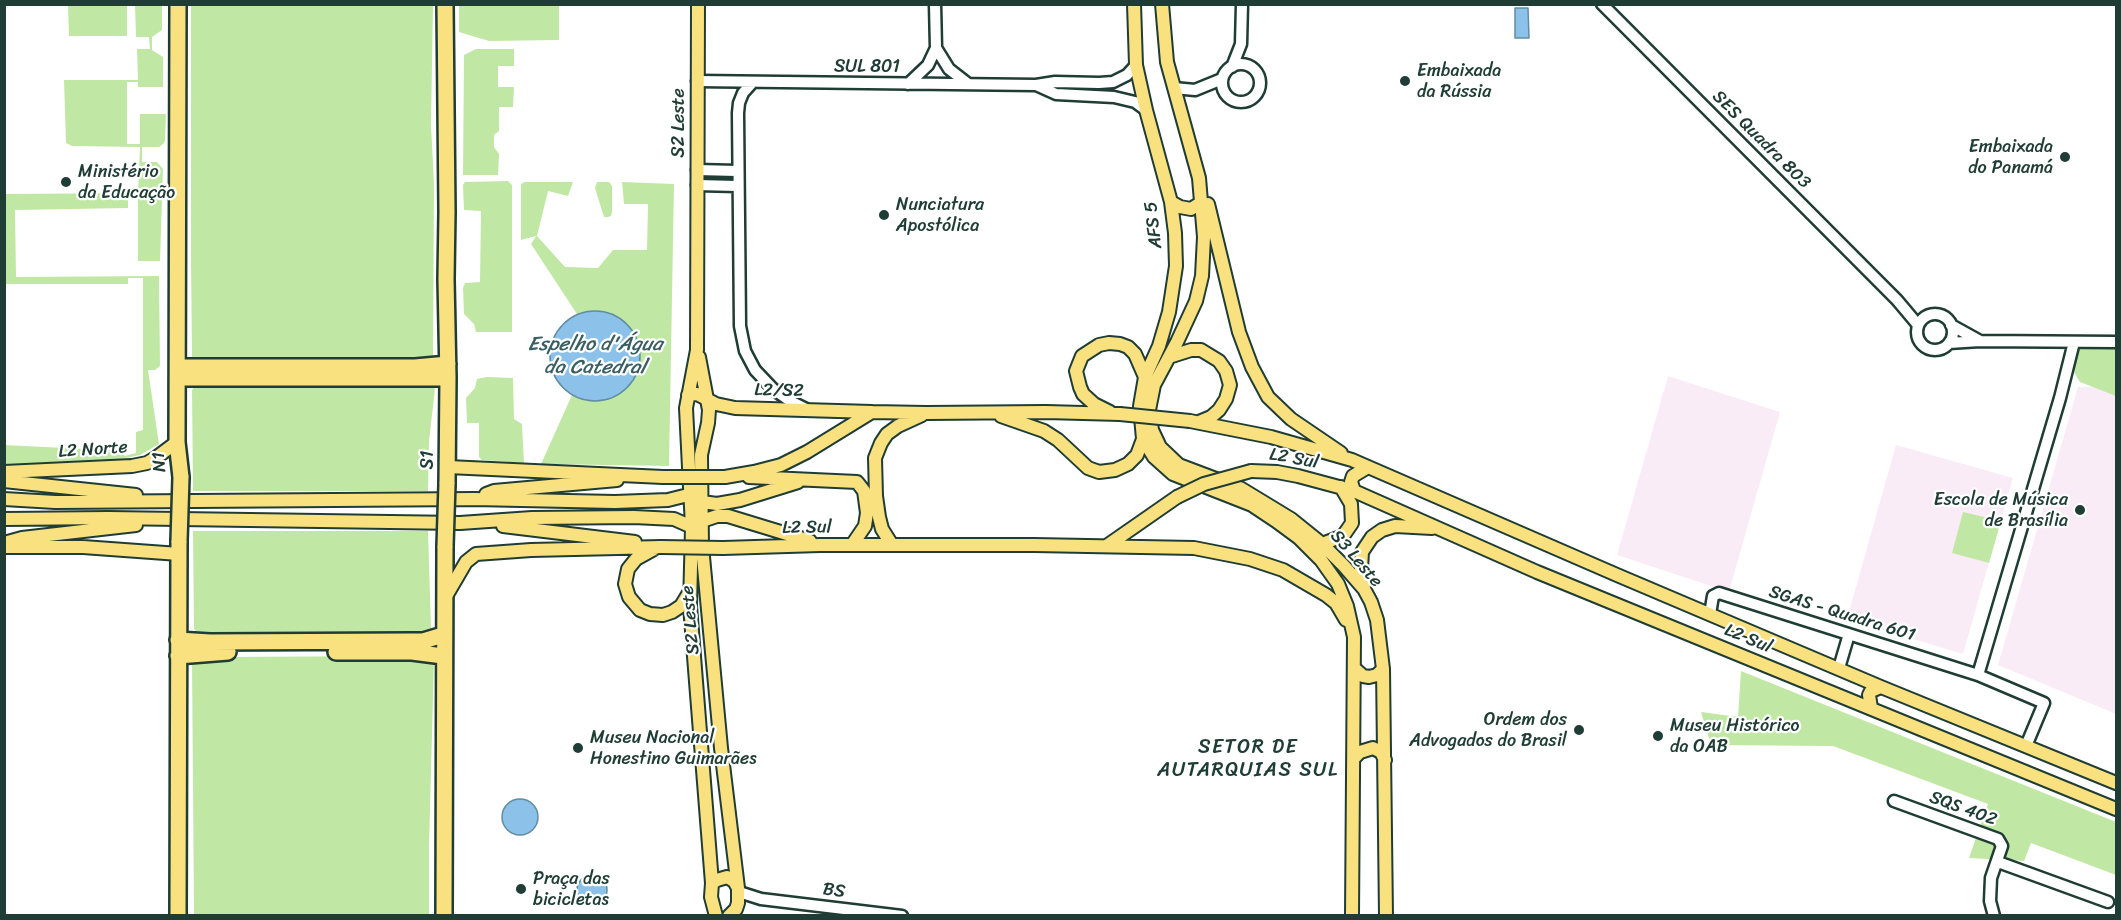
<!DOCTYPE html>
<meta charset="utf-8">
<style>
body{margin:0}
#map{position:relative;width:2121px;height:920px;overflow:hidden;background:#fff;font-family:Sriracha,sans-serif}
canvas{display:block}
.frame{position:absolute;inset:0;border:6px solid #1f3d34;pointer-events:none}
</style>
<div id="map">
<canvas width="2121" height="920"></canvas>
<div class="frame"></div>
</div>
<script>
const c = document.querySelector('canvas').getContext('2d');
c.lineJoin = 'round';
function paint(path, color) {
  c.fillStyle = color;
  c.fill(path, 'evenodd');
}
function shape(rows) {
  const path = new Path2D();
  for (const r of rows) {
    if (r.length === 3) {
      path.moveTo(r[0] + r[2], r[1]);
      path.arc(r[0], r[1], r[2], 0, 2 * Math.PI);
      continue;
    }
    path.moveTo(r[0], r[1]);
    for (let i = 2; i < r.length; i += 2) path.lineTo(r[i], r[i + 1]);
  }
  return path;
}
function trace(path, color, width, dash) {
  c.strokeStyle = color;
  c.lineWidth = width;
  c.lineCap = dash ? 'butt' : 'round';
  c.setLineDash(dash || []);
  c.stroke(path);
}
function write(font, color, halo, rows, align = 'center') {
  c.font = font + ' Sriracha,sans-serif';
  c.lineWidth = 4.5;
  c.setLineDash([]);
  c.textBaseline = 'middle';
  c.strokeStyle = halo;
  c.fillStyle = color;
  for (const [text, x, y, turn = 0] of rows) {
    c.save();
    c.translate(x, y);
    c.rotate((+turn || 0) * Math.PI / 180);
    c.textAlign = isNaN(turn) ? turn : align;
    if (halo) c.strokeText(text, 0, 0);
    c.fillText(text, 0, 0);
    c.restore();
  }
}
paint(shape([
 [1668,376,1780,412,1729,592,1617,555],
 [2078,387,2116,387,2116,714,1998,665],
 [1896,445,2013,478,1963,654,1847,619]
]), '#faecf7');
paint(shape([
 [68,5,127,5,127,36,69,36],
 [135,5,162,5,162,30,152,37,152,50,163,57,163,87,138,87,138,82,127,82,127,144,140,144,140,114,166,114,165,141,163,144,159,147,142,147,142,162,157,162,163,169,160,261,138,261,138,196,128,195,128,208,15,210,16,277,159,276,160,366,155,370,148,370,159,444,140,455,94,465,5,467,4,445,127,451,124,456,136,453,136,432,143,430,143,278,128,278,128,284,5,284,5,194,138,193,140,147,72,146,66,143,64,80,138,80,137,49,150,49,149,37,136,37],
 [191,5,433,5,431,125,434,184,433,357,430,360,193,360,192,356,191,263],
 [459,5,559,5,559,40,489,41,459,32],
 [476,49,514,49,514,66,498,66,498,87,514,87,513,107,499,107,499,131,494,135,494,147,499,154,498,175,463,175,464,55],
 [508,181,512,185,512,332,476,332,474,324,464,314,463,288,465,283,480,282,481,211,464,210,463,185,465,182],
 [525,182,573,182,568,196,548,191,537,236,565,267,598,268,613,250,647,250,648,204,624,204,622,182,674,184,669,466,541,464,572,395,587,401,605,400,632,332,619,318,604,311,587,311,577,314,531,244,536,236,521,240,521,184],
 [597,182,609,182,612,186,612,212,611,216,608,217,604,217,595,188],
 [2078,348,2116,348,2116,396,2080,382,2072,369],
 [487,377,513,378,514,419,522,424,524,463,482,460,479,457,479,423,467,423,466,398,475,388,477,379],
 [224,384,398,384,431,386,435,389,429,441,428,491,193,491,192,390,194,387],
 [1963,512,2001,521,1989,563,1952,553],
 [193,531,428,531,431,628,429,632,412,636,222,636,197,632,194,629],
 [404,656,434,660,429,846,429,915,194,915,192,661,215,657],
 [1741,671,2116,822,2116,875,2031,843,2024,861,1969,858,1988,804,1833,746,1711,745,1701,712,1738,717]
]), '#c0e8a4');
const water = shape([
 [1515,8,1528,8,1529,38,1515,38,1515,8],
 [595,356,45],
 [520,817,18],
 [592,890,15]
]);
paint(water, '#8cc2ea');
trace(water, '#608da1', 1.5);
const minor = shape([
 [1602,4,1897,300,1918,325],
 [936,48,949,69,967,83],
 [1241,83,19],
 [1232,67,1241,44,1242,4],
 [697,81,1036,85,1055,82,1099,83,1113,82,1127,75,1136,65],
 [752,83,743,93,739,103,738,113,740,326,745,351,755,370,773,389,790,401,806,409],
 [908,84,928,65,936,48,935,4],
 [1036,85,1056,94,1114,97,1135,102,1146,110],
 [1174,88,1195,90,1222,79],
 [697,170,737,171],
 [697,185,737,186],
 [1935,332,18],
 [1951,325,1980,341],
 [1949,343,1980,341,2116,342],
 [1710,614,1713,596,1719,593,1978,675,2044,703,2026,746],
 [1839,668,1849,634],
 [1978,675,2060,398,2074,342],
 [1894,801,1998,839,2002,846,1991,878,1990,901,1994,916],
 [1998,862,2108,902],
 [739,892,761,899,902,916]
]);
const major = shape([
 [698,4,697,350,686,408,692,527,690,606,712,883,711,897,716,916],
 [1134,4,1136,65,1146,110,1171,202,1175,233,1176,266,1169,312,1159,346,1145,377,1140,406,1143,439,1154,457,1173,474,1252,505,1276,521,1299,538,1321,560,1338,584,1347,606,1354,637,1352,916],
 [1162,4,1167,62,1199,178,1204,237,1202,276,1196,301,1177,342,1154,385,1149,410,1152,430,1160,447,1179,465,1240,488,1291,519,1322,544,1344,566,1364,589,1371,602,1377,620,1383,669,1386,916],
 [1171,202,1180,207,1191,209,1202,202],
 [1208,204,1239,332,1252,367,1268,397,1291,419,1341,453],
 [699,357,709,410,708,423,701,455,702,546,721,748,738,888],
 [1169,357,1191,350,1201,350,1219,361,1226,371,1230,385,1226,399,1219,410,1211,417,1199,422],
 [688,395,697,394,716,404,735,408,872,412],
 [1110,412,1094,404,1083,394,1080,387,1076,371,1082,356,1099,345,1109,343,1120,344,1128,347,1135,354,1145,377],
 [1001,416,1044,431,1058,440,1088,468,1099,472,1115,470,1128,464,1137,455,1143,439],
 [1190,421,1271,437,1352,460,1617,575,1881,687,2116,783],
 [448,467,663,477],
 [1251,471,1277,472,1298,476,1354,491,1537,572,2116,809],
 [4,472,132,466,147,463,157,457,177,442],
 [725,477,754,472,781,465,807,452,872,412,926,413,1046,412,1120,414],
 [749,477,857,482,864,491,867,513,865,526,852,545],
 [4,481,136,495],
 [1354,491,1351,482,1353,476,1368,467],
 [486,494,494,491,617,480],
 [4,499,55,502,474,499,615,502,668,500,692,494],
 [702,502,717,504,740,500,798,482],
 [4,519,109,518,460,523,532,518,634,517,674,519,692,527],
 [702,521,717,516,728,516,810,541],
 [503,526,635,542],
 [4,543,22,538,136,525],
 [1322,544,1343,536,1352,523,1351,504,1341,487],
 [892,545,882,529,879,517,876,496,875,458,881,443,887,434,898,426,922,415],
 [1108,545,1177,497],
 [4,547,83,547,179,554],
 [723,548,820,545,1034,545,1194,548,1250,559,1283,570,1326,595,1336,603,1346,620],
 [654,549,636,559,628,569,625,584,629,597,640,610,650,614,663,615,672,612,681,606,690,591],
 [1364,588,1361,569,1362,552,1372,537,1382,530,1395,526,1432,528],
 [445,598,466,562,476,554,531,550,661,547],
 [1354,668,1363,676,1369,677,1377,675,1383,669],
 [1871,708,1869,695,1871,691,1881,687],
 [1355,757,1360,752,1373,748,1381,752,1385,760],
 [712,883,717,880,727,877,734,881,738,888,738,903,736,909,729,916]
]);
const highway = shape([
 [178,4,177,442,181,477],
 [445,4,447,212,446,279,448,378,447,484],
 [178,367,415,367,448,364],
 [178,378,448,378],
 [178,640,210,642,412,641,423,641,443,635],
 [336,652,412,652,443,656],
 [178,656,228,652],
 [178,916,179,541],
 [444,916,445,546]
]);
trace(minor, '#1f3d34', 15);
trace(major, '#1f3d34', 16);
trace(highway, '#1f3d34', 20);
trace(minor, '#fff', 10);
trace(major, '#fae180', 12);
trace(highway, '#fae180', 15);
const majorBridge = shape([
 [1120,414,1190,421],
 [663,477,725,477],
 [1177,497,1204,484,1251,471],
 [661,547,723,548]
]);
const highwayBridge = shape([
 [179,541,181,477],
 [445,546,447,484]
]);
trace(majorBridge, '#1f3d34', 16, []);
trace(highwayBridge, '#1f3d34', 20, []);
trace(majorBridge, '#fae180', 12);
trace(highwayBridge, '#fae180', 15);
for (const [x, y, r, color] of [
 [1405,81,6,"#1f3d34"],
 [2065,157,6,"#1f3d34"],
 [66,182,6,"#1f3d34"],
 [884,215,6,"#1f3d34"],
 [2080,510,6,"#1f3d34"],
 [1579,730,6,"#1f3d34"],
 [1658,736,6,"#1f3d34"],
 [578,748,6,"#1f3d34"],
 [521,889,6,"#1f3d34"]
]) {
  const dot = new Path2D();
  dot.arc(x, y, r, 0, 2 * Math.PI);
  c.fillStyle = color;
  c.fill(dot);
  trace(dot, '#fff', 2);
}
write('18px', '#1f3d34', '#fff', [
 ["SUL 801",867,67],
 ["S2 Leste",679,123,-90],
 ["SES Quadra 803",1761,140,45],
 ["AFS 5",1154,225,-97],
 ["L2/S2",779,391,1],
 ["L2 Norte",93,450,-4],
 ["L2 Sul",1294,459,10],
 ["S1",428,460,-90],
 ["N1",160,462,-95],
 ["L2 Sul",807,528,-1],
 ["S3 Leste",1356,559,49],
 ["SGAS - Quadra 601",1842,614,17],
 ["S2 Leste",691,620,-95],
 ["L2 Sul",1748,639,22],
 ["SQS 402",1963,809,20],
 ["BS",834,891,7]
]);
write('18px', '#1f3d34', '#fff', [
 ["Embaixada",1417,71],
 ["da Rússia",1417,92],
 ["Embaixada",2053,147,"right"],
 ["do Panamá",2053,168,"right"],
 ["Ministério",78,172],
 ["da Educação",78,193],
 ["Nunciatura",896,205],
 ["Apostólica",896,226],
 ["Escola de Música",2068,500,"right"],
 ["de Brasília",2068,521,"right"],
 ["Ordem dos",1567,720,"right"],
 ["Advogados do Brasil",1567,741,"right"],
 ["Museu Histórico",1670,726],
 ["da OAB",1670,747],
 ["Museu Nacional",590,738],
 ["Honestino Guimarães",590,759],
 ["Praça das",533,879],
 ["bicicletas",533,900]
], 'left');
write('italic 20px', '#3a5e62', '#fff', [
 ["Espelho d'Água",595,345],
 ["da Catedral",595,368]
]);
c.letterSpacing = '1.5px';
write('20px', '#1f3d34', '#fff', [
 ["SETOR DE",1248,748],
 ["AUTARQUIAS SUL",1248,771]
]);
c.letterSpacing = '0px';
</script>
